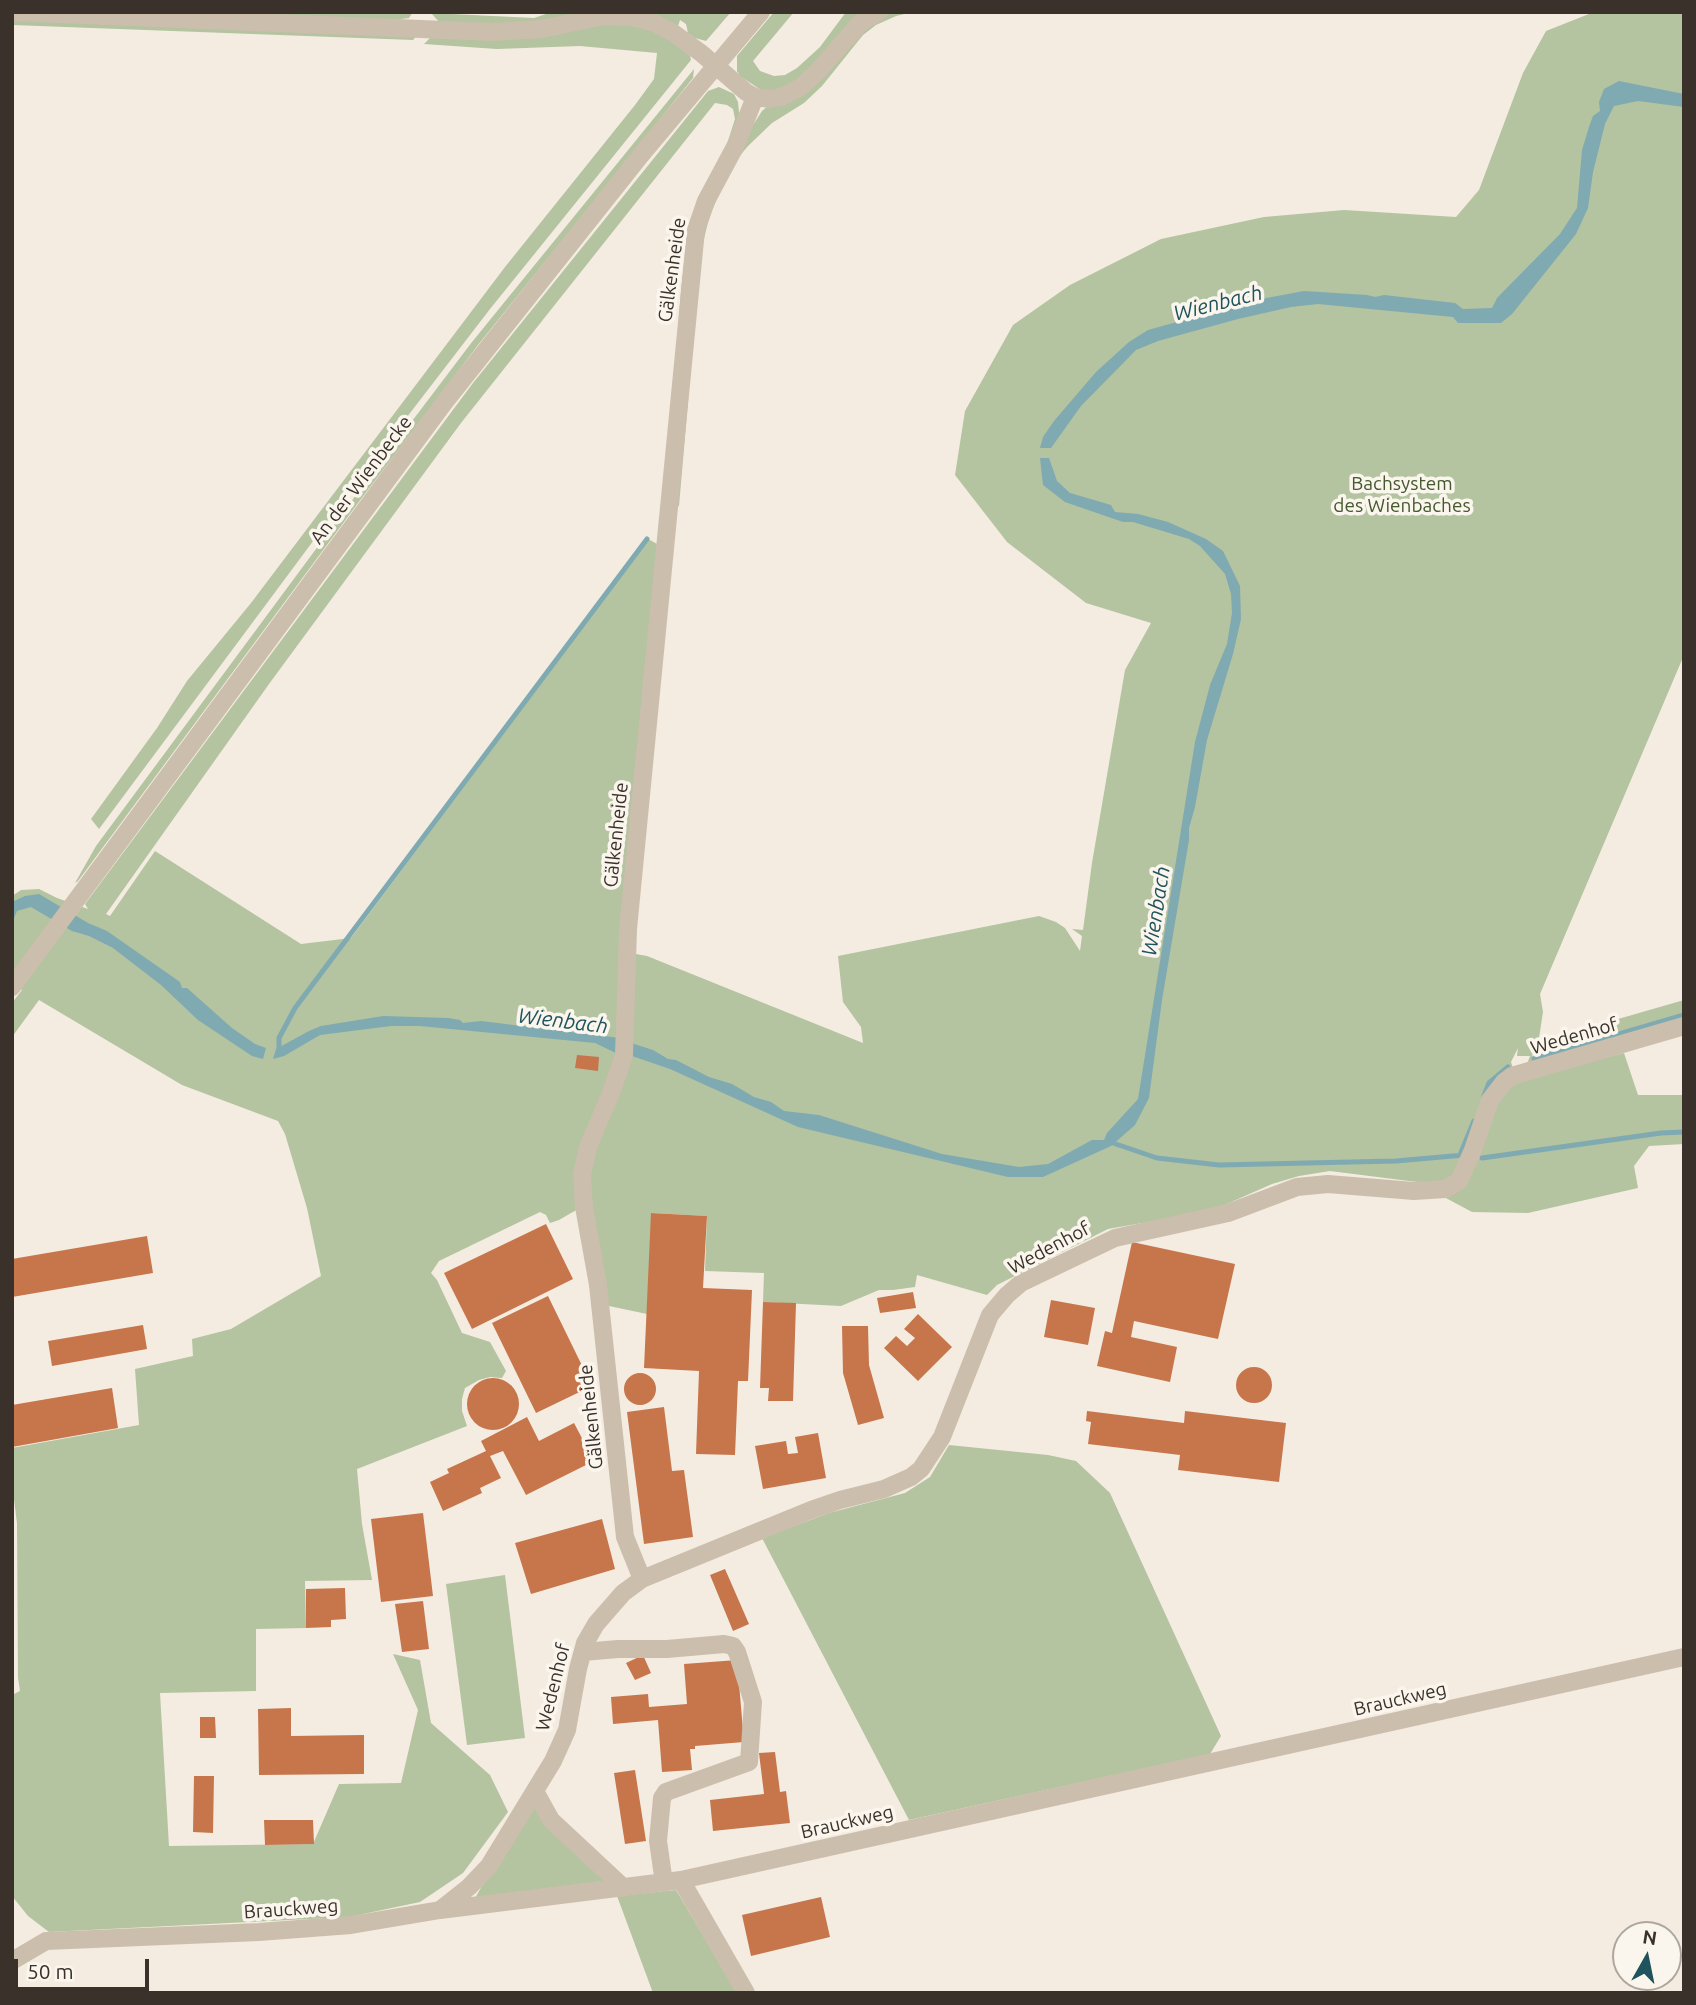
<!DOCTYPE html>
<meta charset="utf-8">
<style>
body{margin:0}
#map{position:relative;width:1696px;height:2005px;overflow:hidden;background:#f4ece0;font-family:Ubuntu,sans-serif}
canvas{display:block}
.frame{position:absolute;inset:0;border:14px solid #3a312b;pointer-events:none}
.north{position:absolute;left:1612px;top:1921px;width:70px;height:70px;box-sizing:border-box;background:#fbf6ed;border:2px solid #aea79f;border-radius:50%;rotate:9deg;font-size:19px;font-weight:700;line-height:28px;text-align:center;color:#3a312b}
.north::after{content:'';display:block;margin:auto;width:24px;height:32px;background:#1f535d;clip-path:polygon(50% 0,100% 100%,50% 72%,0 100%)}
.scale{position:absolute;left:14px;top:1959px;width:135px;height:32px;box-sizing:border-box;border:4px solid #3a312b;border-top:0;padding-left:9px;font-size:21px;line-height:24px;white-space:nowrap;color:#3a312b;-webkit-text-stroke:5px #fbf6ed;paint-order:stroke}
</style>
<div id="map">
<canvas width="1696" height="2005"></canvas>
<div class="frame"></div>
<div class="north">N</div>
<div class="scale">50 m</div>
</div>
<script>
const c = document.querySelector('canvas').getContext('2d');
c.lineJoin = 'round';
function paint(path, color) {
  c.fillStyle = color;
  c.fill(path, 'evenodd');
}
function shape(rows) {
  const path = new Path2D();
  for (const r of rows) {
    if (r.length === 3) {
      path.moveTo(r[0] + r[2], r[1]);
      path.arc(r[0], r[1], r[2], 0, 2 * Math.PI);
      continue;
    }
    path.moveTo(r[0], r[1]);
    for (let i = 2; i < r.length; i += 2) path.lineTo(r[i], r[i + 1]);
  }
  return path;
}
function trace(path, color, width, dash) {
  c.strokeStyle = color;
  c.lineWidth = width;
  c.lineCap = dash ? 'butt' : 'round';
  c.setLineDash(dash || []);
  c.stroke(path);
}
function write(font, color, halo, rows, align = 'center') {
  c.font = font + ' Ubuntu,sans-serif';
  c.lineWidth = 7;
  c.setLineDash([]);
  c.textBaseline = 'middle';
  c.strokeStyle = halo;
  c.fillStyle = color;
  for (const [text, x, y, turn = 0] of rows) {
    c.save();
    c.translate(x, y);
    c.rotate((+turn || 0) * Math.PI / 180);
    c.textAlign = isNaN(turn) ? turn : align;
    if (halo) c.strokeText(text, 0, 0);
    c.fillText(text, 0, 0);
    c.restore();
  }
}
paint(shape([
 [160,12,413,12,409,18,393,20],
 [552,12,586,12,521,26,441,24,431,13,534,18],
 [640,12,731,12,706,41,695,38,688,33,686,24,680,20,678,26],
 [774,12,794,12,753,61,760,71,774,76,785,75,797,68,820,47,846,12,864,12,808,75,780,90,761,90,740,76,737,71,737,56],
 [892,12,913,12,896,16,876,25,863,35,822,86,804,103,772,123,748,146,733,164,721,189,709,218,701,251,679,506,675,506,697,258,699,238,712,200,748,133,762,111,768,106,796,96,813,86,856,34,870,22],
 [1594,12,1684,12,1684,655,1540,994,1543,1012,1539,1038,1532,1056,1589,1039,1587,1028,1684,1000,1684,1021,1534,1064,1527,1064,1530,1056,1517,1056,1518,1048,1511,1062,1517,1080,1624,1053,1638,1095,1684,1095,1684,1144,1649,1146,1634,1166,1638,1188,1528,1213,1472,1212,1444,1197,1428,1198,1425,1183,1330,1171,1299,1176,1272,1184,1211,1211,1108,1229,997,1285,987,1295,917,1275,915,1287,893,1290,879,1290,841,1306,763,1302,764,1273,705,1271,707,1216,652,1213,647,1314,609,1306,590,1206,588,1180,589,1163,603,1127,589,1124,581,1143,575,1175,578,1209,559,1220,550,1223,546,1215,540,1212,439,1261,431,1273,437,1280,462,1333,490,1342,506,1371,502,1378,490,1377,479,1380,465,1388,462,1399,462,1411,467,1426,357,1469,362,1524,372,1580,305,1581,306,1628,256,1629,256,1691,160,1693,169,1846,313,1844,339,1784,401,1783,418,1710,393,1654,420,1660,431,1723,490,1775,508,1812,463,1873,420,1902,349,1917,49,1932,28,1916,12,1896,12,1695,20,1691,18,1678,17,1523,12,1483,12,1448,139,1425,135,1369,193,1356,192,1339,231,1329,321,1276,307,1208,285,1134,278,1121,182,1085,39,1000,12,1037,12,1003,22,990,12,983,12,896,21,890,39,889,57,898,88,909,85,904,473,383,708,91,719,87,734,94,738,102,740,123,703,196,693,221,683,291,665,502,681,290,687,236,700,195,727,144,735,119,733,109,727,105,715,103,461,423,269,684,106,914,110,916,155,851,301,944,351,938,648,539,659,545,619,951,647,956,863,1043,861,1027,843,1002,838,956,1039,916,1056,922,1065,928,1080,951,1082,936,1072,929,1083,930,1092,863,1125,670,1151,623,1086,603,1007,542,955,475,965,411,1013,325,1070,285,1161,239,1264,217,1344,210,1456,217,1479,190,1523,73,1546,31],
 [12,19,418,34,413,40,12,25],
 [608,23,628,23,660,34,673,41,690,56,691,60,490,309,357,482,99,829,91,819,157,728,187,681,251,603,505,267,635,105,654,79,657,53,580,46,497,49,424,44,432,36],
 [694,69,693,78,478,345,361,499,78,881,75,883,96,846,356,495,472,342],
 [949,1445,1048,1455,1076,1461,1110,1493,1221,1736,1210,1754,909,1820,762,1538,829,1513,905,1493,930,1477],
 [505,1575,525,1738,467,1745,446,1584],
 [531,1799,609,1881,474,1900],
 [676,1890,737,1993,653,1993,617,1896]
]), '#b4c3a0');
paint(shape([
 [1619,81,1684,94,1684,107,1638,101,1614,106,1605,124,1593,172,1588,208,1576,234,1512,314,1501,323,1458,323,1453,317,1318,304,1291,307,1238,319,1158,341,1136,350,1081,406,1051,448,1040,448,1043,437,1054,421,1096,372,1129,342,1148,330,1256,300,1304,291,1367,295,1375,297,1384,295,1455,303,1463,309,1492,308,1497,298,1560,234,1577,208,1582,150,1589,127,1593,116,1600,111,1599,102,1604,89],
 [1040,458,1049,458,1057,481,1070,493,1111,505,1115,512,1138,514,1168,522,1206,539,1223,551,1240,586,1241,619,1233,654,1207,740,1195,807,1189,828,1189,840,1162,1000,1149,1098,1135,1125,1111,1146,1043,1177,1008,1177,798,1127,670,1069,629,1055,631,1043,653,1050,668,1059,676,1060,709,1077,732,1084,754,1097,771,1102,784,1111,819,1115,942,1154,1019,1167,1048,1164,1092,1140,1104,1140,1107,1133,1138,1099,1195,742,1210,685,1227,644,1232,613,1231,594,1225,574,1200,546,1189,539,1133,522,1123,522,1065,502,1043,485],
 [39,894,88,923,107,931,180,982,182,988,187,988,232,1028,255,1044,266,1048,263,1059,252,1056,198,1020,161,985,113,948,89,936,72,931,31,907,17,911,12,923,12,902,25,896],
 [383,1016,448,1018,460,1020,463,1023,481,1021,620,1038,616,1053,595,1043,420,1026,391,1026,320,1035,284,1056,273,1059,276,1049,309,1031,321,1026]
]), '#7faab1');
trace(shape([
 [279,1051,279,1038,295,1008,647,539],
 [1534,1059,1684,1015],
 [1484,1096,1489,1083,1508,1067],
 [1110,1142,1157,1158,1219,1165,1396,1161,1464,1155],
 [1460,1155,1474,1121],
 [1482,1158,1661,1133,1684,1132]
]), '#7faab1', 5);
paint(shape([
 [577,1055,599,1057,598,1071,575,1068],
 [651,1213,707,1216,703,1288,752,1290,748,1381,738,1381,735,1455,696,1454,699,1371,644,1368],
 [546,1224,573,1279,472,1329,444,1273],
 [147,1236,153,1273,12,1297,12,1259],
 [1132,1242,1235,1264,1218,1339,1134,1321,1131,1337,1177,1347,1170,1382,1097,1366,1105,1331,1112,1333],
 [913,1292,916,1308,880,1313,877,1298],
 [548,1296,592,1386,536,1413,492,1323],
 [1051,1300,1095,1308,1088,1345,1044,1337],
 [763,1302,796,1303,793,1401,768,1401,769,1388,760,1388],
 [918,1314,952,1347,918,1381,884,1348,896,1336,907,1346,915,1338,904,1329],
 [143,1325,147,1349,52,1366,48,1341],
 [842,1326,868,1326,869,1365,884,1418,858,1425,843,1373],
 [1254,1385,18],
 [640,1389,16],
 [493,1404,26],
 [112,1388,118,1428,12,1447,12,1405],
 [664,1407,672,1471,684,1470,693,1537,644,1544,627,1412],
 [1087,1411,1184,1423,1185,1411,1286,1423,1279,1482,1178,1470,1180,1455,1088,1444,1091,1422,1086,1421],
 [527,1417,539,1441,574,1423,594,1461,526,1495,503,1451,490,1456,501,1478,480,1488,482,1493,443,1511,430,1482,449,1473,447,1469,486,1451,481,1441],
 [818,1433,826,1478,763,1489,755,1446,786,1441,788,1454,798,1453,795,1437],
 [423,1513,433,1596,381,1602,371,1519],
 [602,1519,615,1569,531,1594,515,1543],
 [725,1569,749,1624,733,1631,710,1575],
 [345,1588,346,1619,331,1620,331,1627,306,1628,306,1589],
 [423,1601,429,1649,402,1652,395,1604],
 [643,1655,651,1673,635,1680,626,1663],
 [737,1660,744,1742,695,1746,695,1749,690,1749,692,1770,662,1772,658,1720,613,1724,611,1697,648,1694,649,1707,687,1704,684,1664],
 [291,1708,291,1736,364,1735,364,1774,259,1775,258,1709],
 [200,1717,215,1717,216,1738,200,1738],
 [775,1752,780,1792,786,1791,790,1823,713,1831,710,1800,764,1794,759,1753],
 [635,1770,646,1841,625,1844,614,1773],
 [194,1776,214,1776,213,1833,193,1832],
 [264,1820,313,1820,314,1844,265,1845],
 [821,1897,830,1937,751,1956,742,1915]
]), '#c7754b');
trace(shape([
 [12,12,493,32,542,29,604,16,631,17,652,22,672,32,701,53,746,92,755,97,770,99,781,97,801,87,819,70,860,23,879,12],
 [12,987,444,403,641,155,761,12],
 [642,1579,625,1537,598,1285,584,1207,582,1175,588,1147,611,1093,624,1055,628,929,696,230,706,201,736,145,755,97],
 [583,1652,618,1649,667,1649,724,1644,733,1646,737,1652,753,1702,749,1762,666,1792,662,1798,658,1841,664,1883],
 [535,1791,551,1820,624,1888],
 [681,1880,746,1993],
 [440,1910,469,1887,489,1866,553,1761,567,1730,578,1669,585,1643,596,1624,623,1593,642,1579,811,1510,840,1500,884,1489,911,1477,921,1469,942,1437,990,1315,1007,1295,1021,1283,1115,1238,1228,1213,1297,1187,1328,1184,1414,1191,1446,1189,1459,1181,1473,1150,1490,1100,1504,1082,1512,1076,1684,1026],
 [12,1961,46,1941,259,1932,351,1925,440,1910,681,1880,1684,1657]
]), '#ccbeac', 18);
write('19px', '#3a312b', '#fbf6ed', [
 ["Gälkenheide",672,270,-82],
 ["An der Wienbecke",361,480,-53],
 ["Gälkenheide",616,835,-84],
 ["Wedenhof",1574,1036,-16],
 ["Wedenhof",1049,1248,-28],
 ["Gälkenheide",591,1417,-96],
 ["Wedenhof",553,1687,-76],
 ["Brauckweg",1400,1699,-13],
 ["Brauckweg",847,1822,-13],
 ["Brauckweg",291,1909,-4]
]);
write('19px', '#45592e', '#fbf6ed', [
 ["Bachsystem",1402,484],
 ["des Wienbaches",1402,506]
]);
write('italic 21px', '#1f535d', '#fbf6ed', [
 ["Wienbach",1218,303,-14],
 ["Wienbach",1156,911,-81],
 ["Wienbach",563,1021,7]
]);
</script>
